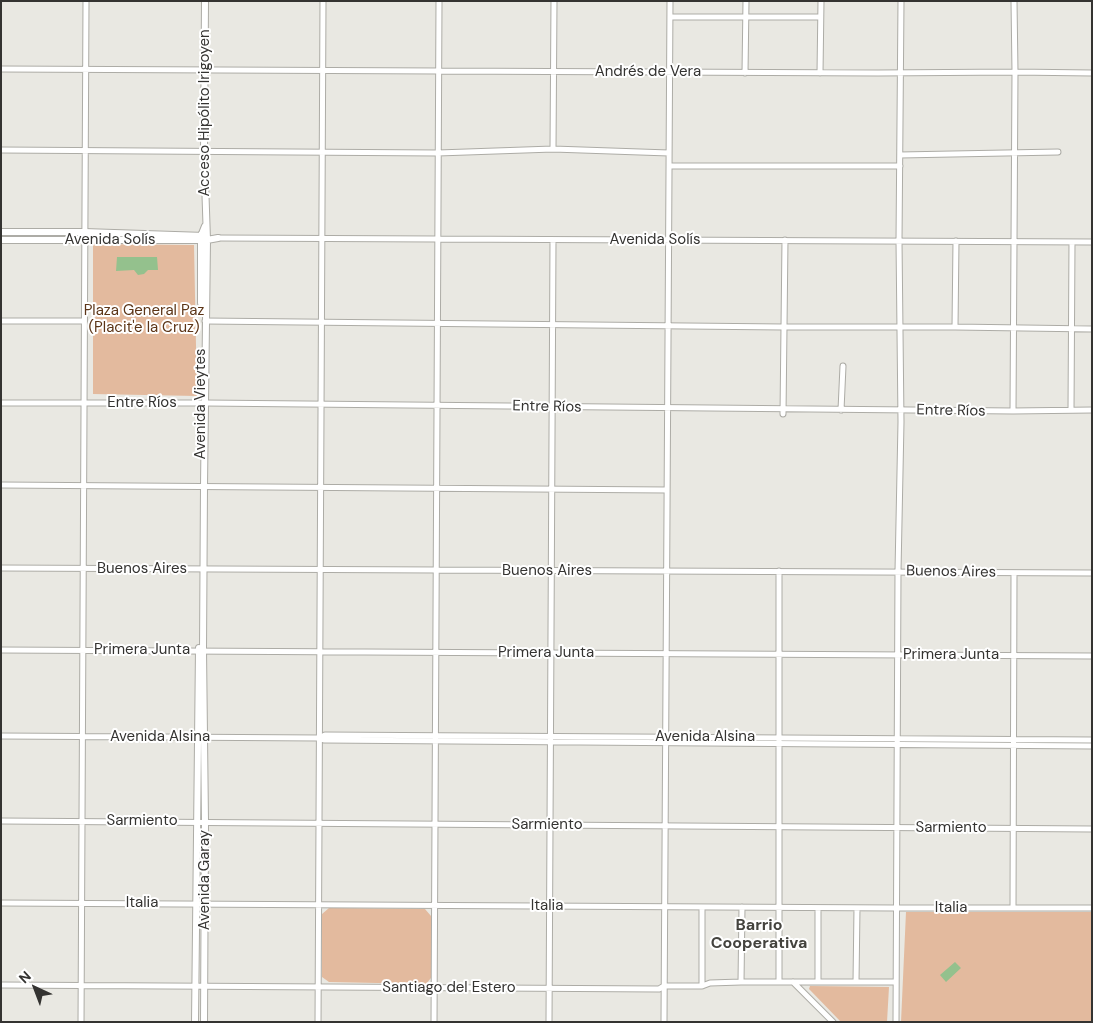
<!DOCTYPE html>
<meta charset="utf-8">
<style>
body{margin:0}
#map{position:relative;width:1093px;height:1023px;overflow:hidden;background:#e9e8e2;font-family:"DM Sans",sans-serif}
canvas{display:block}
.frame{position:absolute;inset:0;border:2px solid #343331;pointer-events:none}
.north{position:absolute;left:10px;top:963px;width:50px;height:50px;-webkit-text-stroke:4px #fff;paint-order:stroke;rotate:317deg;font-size:14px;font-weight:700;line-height:20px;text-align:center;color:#343331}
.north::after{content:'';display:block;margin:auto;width:18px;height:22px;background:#343331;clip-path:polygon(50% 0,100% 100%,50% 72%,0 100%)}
</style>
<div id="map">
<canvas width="1093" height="1023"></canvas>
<div class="frame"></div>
<div class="north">N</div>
</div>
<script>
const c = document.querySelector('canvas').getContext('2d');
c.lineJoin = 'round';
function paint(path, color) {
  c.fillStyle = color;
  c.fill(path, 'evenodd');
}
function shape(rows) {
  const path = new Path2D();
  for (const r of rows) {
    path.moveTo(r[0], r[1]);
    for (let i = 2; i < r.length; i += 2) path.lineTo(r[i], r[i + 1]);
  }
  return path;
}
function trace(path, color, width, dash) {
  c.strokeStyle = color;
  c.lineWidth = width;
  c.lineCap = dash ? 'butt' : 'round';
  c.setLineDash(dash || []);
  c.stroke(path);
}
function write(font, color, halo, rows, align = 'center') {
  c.font = font + ' "DM Sans",sans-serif';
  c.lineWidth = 4;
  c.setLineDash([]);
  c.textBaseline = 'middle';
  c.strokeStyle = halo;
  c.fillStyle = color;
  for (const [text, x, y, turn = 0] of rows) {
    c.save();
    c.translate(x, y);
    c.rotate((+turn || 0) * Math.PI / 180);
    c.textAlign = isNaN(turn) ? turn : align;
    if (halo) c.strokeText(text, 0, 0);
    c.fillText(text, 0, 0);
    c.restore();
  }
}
paint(shape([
 [93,244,194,245,197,396,93,394],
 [329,908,425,909,431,916,431,978,426,984,329,982,322,977,322,914],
 [906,912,1092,912,1092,1022,901,1022],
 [810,986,889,987,887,1022,841,1022,809,989]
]), '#e3ba9e');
paint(shape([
 [117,257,157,257,158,270,148,270,144,274,138,275,134,270,116,271],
 [955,962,961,968,946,982,940,975]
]), '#94c18d');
const minor = shape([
 [670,17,820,17],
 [1,69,878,73,1015,72,1092,73],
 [745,73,746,1],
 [820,73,821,1],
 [553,149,554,1],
 [1,150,438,153,553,149,669,153],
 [900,155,1058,152],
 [669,166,900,166],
 [218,238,1092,242],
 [1,321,84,321],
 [205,321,783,327,955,327,1092,329],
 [955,327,956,241],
 [1,403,205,403,1013,411,1092,410],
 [841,410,843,366],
 [1071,410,1072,242],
 [1013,411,1015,72,1014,1],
 [783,414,785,240],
 [1,485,667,490],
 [1,568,1092,573],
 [779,571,779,981],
 [1,650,1092,656],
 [1,736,319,738],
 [1092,740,325,735,319,738,324,740,1092,746],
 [1,821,1092,829],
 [1,903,895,908,1092,908],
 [1013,908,1014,573],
 [741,982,742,907],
 [793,982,833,1022],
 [818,982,818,908],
 [856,982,857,908],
 [1,985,659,989,664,986,702,986,710,983,741,982,896,982],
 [702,986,702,907],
 [81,1022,86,1],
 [318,1022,323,1],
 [434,1022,439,1],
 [549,1022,553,240],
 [664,1022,670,1],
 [896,1022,898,571,901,422,899,241,901,1]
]);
const major = shape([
 [1,232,84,232,205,236],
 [1,240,207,240,218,238],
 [201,303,201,236,205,226],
 [195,1022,199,648],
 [204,1022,205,822,203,650,204,486,207,240,204,151,205,1]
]);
trace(minor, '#adaca6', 7);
trace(major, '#adaca6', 8);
trace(minor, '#fff', 5);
trace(major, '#fff', 6);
write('15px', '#343331', '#fff', [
 ["Andrés de Vera",648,72],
 ["Acceso Hipólito Irigoyen",205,113,-90],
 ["Avenida Solís",110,240],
 ["Avenida Solís",655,240],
 ["Entre Ríos",142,403],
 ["Avenida Vieytes",201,404,-90],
 ["Entre Ríos",547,407,1],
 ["Entre Ríos",951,411,1],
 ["Buenos Aires",142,569],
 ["Buenos Aires",547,571],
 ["Buenos Aires",951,572,1],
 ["Primera Junta",142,650],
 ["Primera Junta",546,653],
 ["Primera Junta",951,655],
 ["Avenida Alsina",160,737],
 ["Avenida Alsina",705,737],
 ["Sarmiento",142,821],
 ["Sarmiento",547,825],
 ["Sarmiento",951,828],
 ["Avenida Garay",205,880,-90],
 ["Italia",142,903],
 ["Italia",547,906],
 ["Italia",951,908],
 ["Santiago del Estero",449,988]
]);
write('15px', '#5c3517', '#fff', [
 ["Plaza General Paz",144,311],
 ["(Placit'e la Cruz)",144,328]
]);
write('bold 16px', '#44433e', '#fff', [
 ["Barrio",759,926],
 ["Cooperativa",759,944]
]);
</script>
